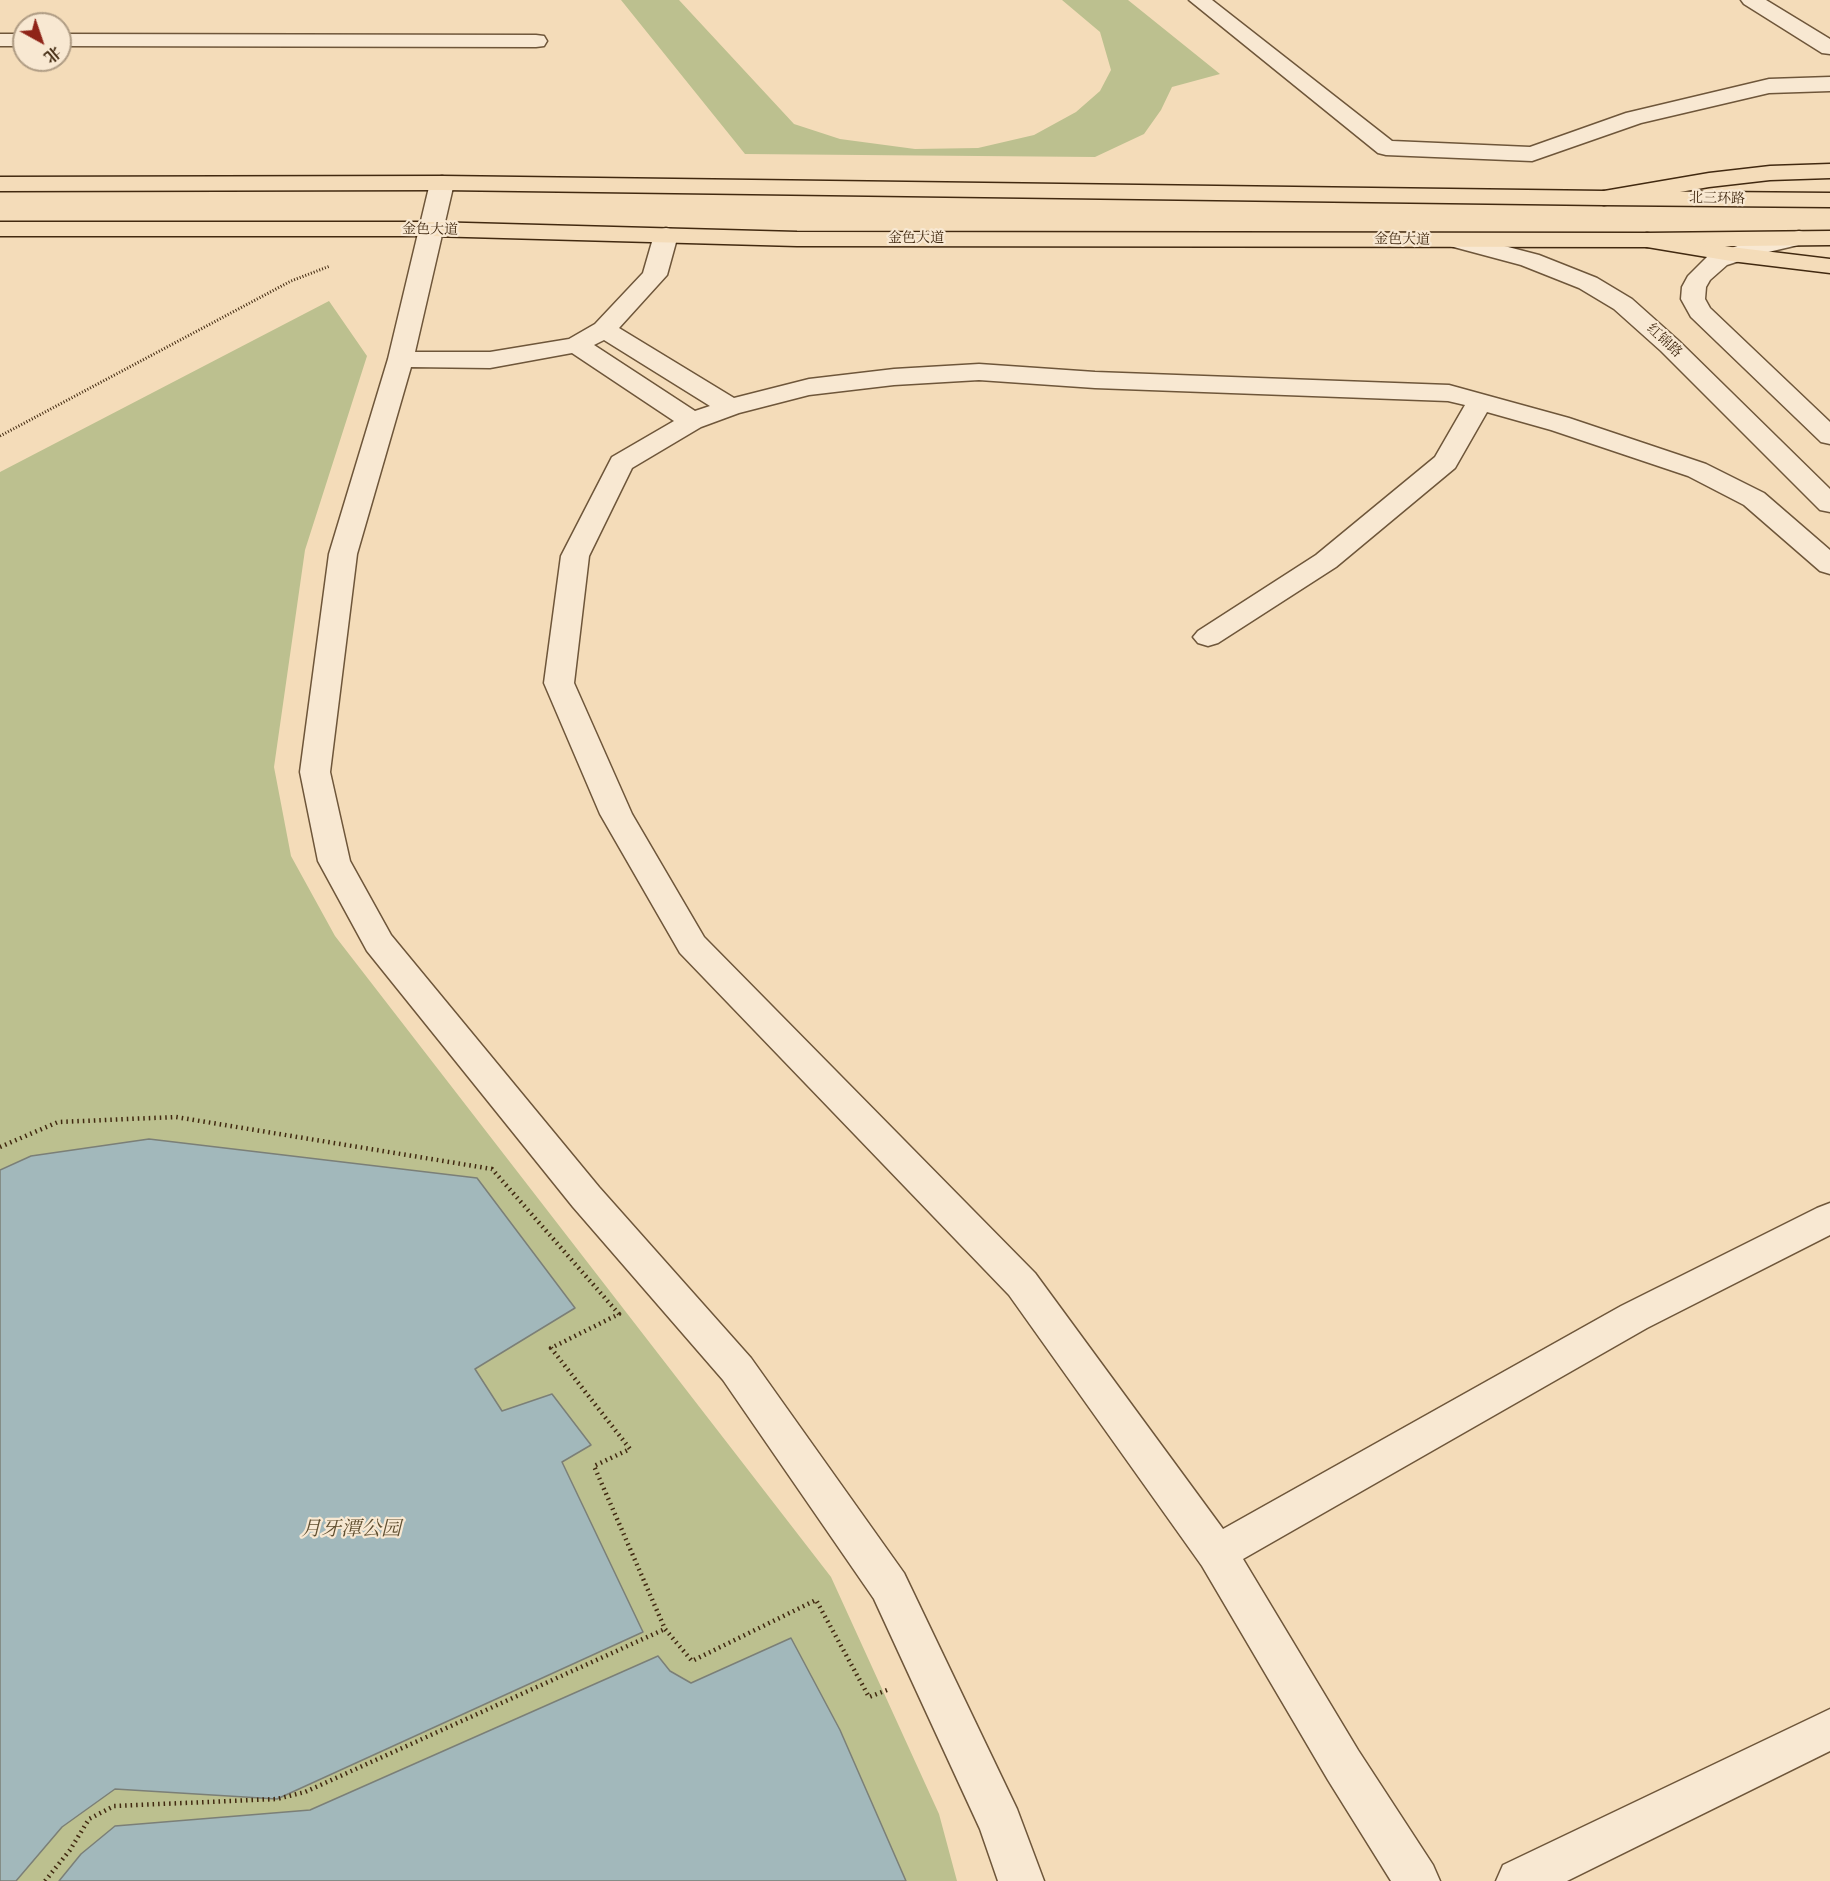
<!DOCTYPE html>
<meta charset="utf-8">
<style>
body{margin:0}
#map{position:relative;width:1830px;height:1881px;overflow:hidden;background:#f4dcb9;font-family:Alegreya,"Noto Serif SC",serif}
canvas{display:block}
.north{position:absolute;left:12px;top:12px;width:60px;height:60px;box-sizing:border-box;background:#f8e8d2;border:2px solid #af9c84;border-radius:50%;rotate:140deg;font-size:16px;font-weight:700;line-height:24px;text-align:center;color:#412910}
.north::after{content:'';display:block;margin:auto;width:21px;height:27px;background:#8f2418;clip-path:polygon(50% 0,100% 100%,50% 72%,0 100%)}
</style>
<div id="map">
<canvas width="1830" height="1881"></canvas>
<div class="north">北</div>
</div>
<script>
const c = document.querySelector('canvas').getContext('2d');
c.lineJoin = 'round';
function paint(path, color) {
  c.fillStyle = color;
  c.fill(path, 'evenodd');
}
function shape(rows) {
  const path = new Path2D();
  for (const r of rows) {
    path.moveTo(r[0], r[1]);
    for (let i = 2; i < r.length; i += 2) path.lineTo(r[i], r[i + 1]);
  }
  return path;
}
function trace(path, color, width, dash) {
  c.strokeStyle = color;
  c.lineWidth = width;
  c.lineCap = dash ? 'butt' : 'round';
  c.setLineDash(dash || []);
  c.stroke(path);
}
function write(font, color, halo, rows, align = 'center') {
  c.font = font + ' Alegreya,"Noto Serif SC",serif';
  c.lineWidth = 4.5;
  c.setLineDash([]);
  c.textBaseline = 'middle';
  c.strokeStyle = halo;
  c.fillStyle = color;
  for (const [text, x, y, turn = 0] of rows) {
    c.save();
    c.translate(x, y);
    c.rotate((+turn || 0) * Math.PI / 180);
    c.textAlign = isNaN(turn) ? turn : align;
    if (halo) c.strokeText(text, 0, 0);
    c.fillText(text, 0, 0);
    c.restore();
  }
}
paint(shape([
 [621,0,679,0,794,124,840,139,915,149,978,148,1034,135,1076,112,1100,91,1111,70,1100,32,1062,0,1128,0,1220,74,1172,87,1161,110,1144,134,1095,157,745,154],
 [329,301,367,356,305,550,274,767,291,856,335,936,831,1577,939,1814,957,1881,0,1881,0,472]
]), '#bcc08f');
const water = shape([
 [149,1139,477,1178,575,1308,475,1369,502,1411,552,1394,591,1445,562,1462,643,1632,277,1799,115,1789,62,1827,16,1881,0,1881,0,1170,31,1156,149,1139],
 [791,1638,840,1730,906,1881,59,1881,81,1854,115,1826,310,1810,658,1656,670,1671,691,1683,791,1638]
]);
paint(water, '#a2b8bb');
trace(water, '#7b7f77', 1.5);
const minor = shape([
 [1189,0,1212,0,1392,141,1530,147,1626,113,1769,79,1830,77,1830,91,1769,93,1641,123,1532,161,1386,155,1378,153,1189,0],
 [1741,0,1766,0,1830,39,1830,54,1822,53,1744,4,1741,0],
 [0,34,24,34,24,46,0,46,0,34],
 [60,34,536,35,544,36,547,41,544,46,536,47,60,46,60,34],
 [442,176,450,178,454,183,415,352,490,352,569,339,595,324,643,273,654,235,658,230,666,228,674,230,678,235,667,275,619,328,734,398,809,379,894,369,979,364,1095,372,1449,385,1569,418,1706,464,1764,493,1830,550,1830,574,1820,571,1744,505,1688,476,1551,430,1487,412,1455,468,1336,567,1218,643,1208,646,1198,643,1193,637,1198,631,1316,555,1435,457,1465,405,1448,401,1095,388,979,380,894,385,809,395,739,413,701,427,632,468,589,556,574,683,632,814,704,937,1035,1273,1223,1529,1621,1306,1817,1208,1830,1203,1830,1235,1647,1328,1243,1559,1358,1750,1433,1865,1440,1881,1391,1881,1328,1780,1202,1566,1009,1295,680,953,600,814,544,683,561,556,612,457,674,421,572,353,490,368,411,367,357,554,330,772,350,861,391,935,599,1187,751,1358,904,1573,1017,1809,1044,1881,998,1881,980,1829,874,1599,723,1380,573,1207,367,951,318,861,300,772,329,554,388,359,430,183,434,178,442,176],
 [604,340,710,406,695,411,594,345,604,340],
 [1799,231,1807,233,1811,238,1807,243,1764,253,1727,265,1710,280,1706,287,1705,299,1710,308,1830,422,1830,444,1821,442,1691,317,1681,299,1682,287,1688,276,1709,255,1750,242,1799,231],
 [1458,234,1539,255,1597,278,1632,299,1679,341,1830,489,1830,512,1820,510,1661,351,1614,309,1579,288,1521,265,1450,246,1446,241,1450,236,1458,234],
 [1830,1709,1830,1751,1567,1881,1496,1881,1503,1865,1830,1709]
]);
const major = shape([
 [1830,164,1830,178,1770,180,1709,187,1604,205,442,190,0,191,0,177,442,176,1604,191,1709,173,1770,166,1830,164],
 [0,222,430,222,797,232,1647,233,1731,247,1830,259,1830,273,1731,261,1647,247,797,246,430,236,0,236,0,222]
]);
const highway = shape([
 [1604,191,1830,193,1830,207,1604,205,1596,203,1592,198,1596,193,1604,191],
 [1830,231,1830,245,1647,247,1639,245,1635,240,1639,235,1647,233,1830,231]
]);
trace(minor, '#6e563a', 3);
trace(major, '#412910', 3);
trace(highway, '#412910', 3);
trace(shape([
 [0,436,291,281,330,266]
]), '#412910', 3, [1, 2]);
trace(shape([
 [0,1147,58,1122,176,1117,492,1169,619,1314,551,1348,630,1449,594,1466,665,1629,692,1661,816,1600,869,1697,887,1690],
 [45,1881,70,1850,89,1819,114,1806,277,1799,305,1792,665,1629]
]), '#412910', 4.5, [1.5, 4]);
paint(minor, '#f8e8d2');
paint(major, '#f4dcb9');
paint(highway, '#f4dcb9');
write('14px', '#412910', '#f8e8d2', [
 ["北三环路",1717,199,1],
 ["金色大道",430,230,1],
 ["金色大道",916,239],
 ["金色大道",1402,240,1],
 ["红锦路",1664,341,43]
]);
write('italic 20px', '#604f30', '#f8e8d2', [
 ["月牙潭公园",351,1530]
]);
</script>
